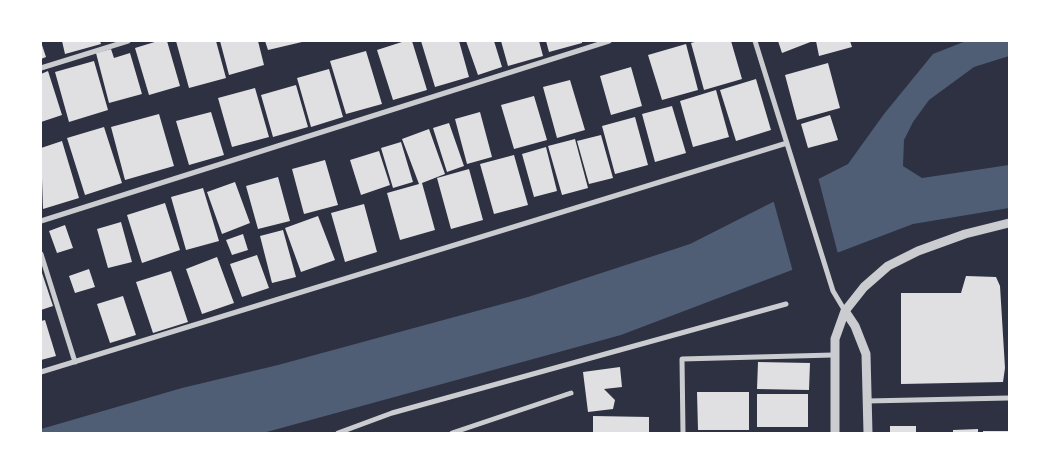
<!DOCTYPE html>
<style>
body{margin:0}
#map{position:relative;width:1050px;height:474px;overflow:hidden;background:#2d3142;font-family:Ubuntu,sans-serif}
canvas{display:block}
.frame{position:absolute;inset:0;border:42px solid #fff;pointer-events:none}
</style>
<div id="map">
<canvas width="1050" height="474"></canvas>
<div class="frame"></div>
</div>
<script>
const c = document.querySelector('canvas').getContext('2d');
c.lineJoin = 'round';
function paint(path, color) {
  c.fillStyle = color;
  c.fill(path, 'evenodd');
}
function shape(rows) {
  const path = new Path2D();
  for (const r of rows) {
    path.moveTo(r[0], r[1]);
    for (let i = 2; i < r.length; i += 2) path.lineTo(r[i], r[i + 1]);
  }
  return path;
}
function trace(path, color, width, dash) {
  c.strokeStyle = color;
  c.lineWidth = width;
  c.lineCap = dash ? 'butt' : 'round';
  c.setLineDash(dash || []);
  c.stroke(path);
}
paint(shape([
 [966,41,1009,41,1009,56,974,67,929,100,913,122,904,140,903,166,922,178,1009,165,1009,208,913,224,621,335,263,433,41,433,41,429,182,388,278,365,528,297,690,244,848,164,884,114,933,54]
]), '#4f5d75');
paint(shape([
 [818,177,838,254,793,272,773,199]
]), '#2d3142');
paint(shape([
 [62,41,100,41,101,44,65,54],
 [158,41,167,41,180,86,149,95,135,48],
 [176,41,216,41,226,78,189,88],
 [220,41,258,41,264,65,229,75],
 [265,41,302,41,302,42,268,50],
 [405,41,412,41,427,90,393,100,377,50],
 [421,41,459,41,469,77,435,87],
 [466,41,494,41,502,67,478,75],
 [501,41,539,41,543,56,508,66],
 [546,41,582,41,582,43,549,52],
 [698,41,731,41,742,79,704,90,691,43],
 [778,41,813,41,782,53],
 [816,41,850,41,852,47,819,56],
 [41,42,46,57,41,59],
 [686,44,698,90,662,100,648,55],
 [111,49,114,58,130,53,142,94,109,103,96,53],
 [366,51,382,104,346,114,330,61],
 [94,61,108,110,69,122,55,72],
 [828,63,840,108,797,120,785,75],
 [631,67,642,106,611,115,600,76],
 [329,69,343,117,311,127,297,78],
 [48,71,62,115,41,122,41,74],
 [756,79,771,130,736,141,720,90],
 [570,80,585,130,557,138,543,87],
 [296,85,308,127,273,137,261,95],
 [255,88,269,137,232,147,218,98],
 [716,90,729,137,693,147,680,101],
 [534,96,547,140,514,149,501,105],
 [672,106,686,153,655,162,642,114],
 [211,112,224,155,189,165,176,121],
 [480,112,492,157,467,164,455,119],
 [159,114,174,166,125,180,111,127],
 [830,115,838,140,808,148,801,124],
 [635,117,648,165,615,174,602,126],
 [449,123,464,166,447,172,433,128],
 [104,127,122,183,85,195,67,138],
 [429,129,445,174,422,183,435,230,400,240,387,193,419,184,402,139],
 [601,135,613,178,589,184,577,141],
 [575,139,588,188,562,195,548,146],
 [62,141,79,198,43,209,41,148],
 [401,142,413,182,393,188,381,148],
 [546,147,557,191,534,197,522,154],
 [379,151,390,185,361,195,350,160],
 [514,155,528,205,494,214,480,164],
 [325,160,338,205,304,214,292,169],
 [469,169,483,220,451,229,437,178],
 [278,177,290,221,258,229,246,186],
 [235,182,250,223,222,234,207,192],
 [203,188,219,241,186,250,171,197],
 [165,203,180,250,142,263,127,215],
 [364,204,377,252,345,262,331,213],
 [318,216,335,260,301,272,285,228],
 [121,222,132,262,108,268,97,229],
 [65,225,73,248,57,253,49,231],
 [283,230,296,277,272,283,260,236],
 [243,234,248,250,232,255,226,240],
 [257,255,269,288,242,297,230,264],
 [217,257,234,303,202,314,186,269],
 [89,269,95,287,75,293,69,276],
 [171,271,188,322,153,333,136,282],
 [42,273,53,306,41,310,41,274],
 [966,276,996,277,1000,286,1005,368,1003,382,901,384,901,293,961,293],
 [123,296,136,335,110,343,97,304],
 [45,320,56,356,41,360,41,321],
 [758,362,810,363,809,390,757,389],
 [620,367,622,387,604,389,615,400,613,409,588,412,583,372],
 [697,392,749,392,749,430,698,430],
 [757,394,808,394,808,427,757,427],
 [593,416,649,417,649,433,593,433],
 [890,426,916,426,916,433,890,433],
 [978,429,978,433,953,433,953,430],
 [983,431,1009,431,1009,433,983,433]
]), '#e0e0e3');
trace(shape([
 [755,41,833,291,845,311],
 [41,68,128,41],
 [41,221,609,41],
 [41,254,75,362],
 [41,372,787,143],
 [867,401,1009,398],
 [338,433,392,413,786,304],
 [452,433,571,393],
 [683,433,682,359,833,355]
]), '#caccd0', 5);
trace(shape([
 [845,311,855,326,866,354,868,433],
 [835,433,835,339,845,311,864,287,888,266,918,251,965,234,1009,223]
]), '#caccd0', 9);
</script>
